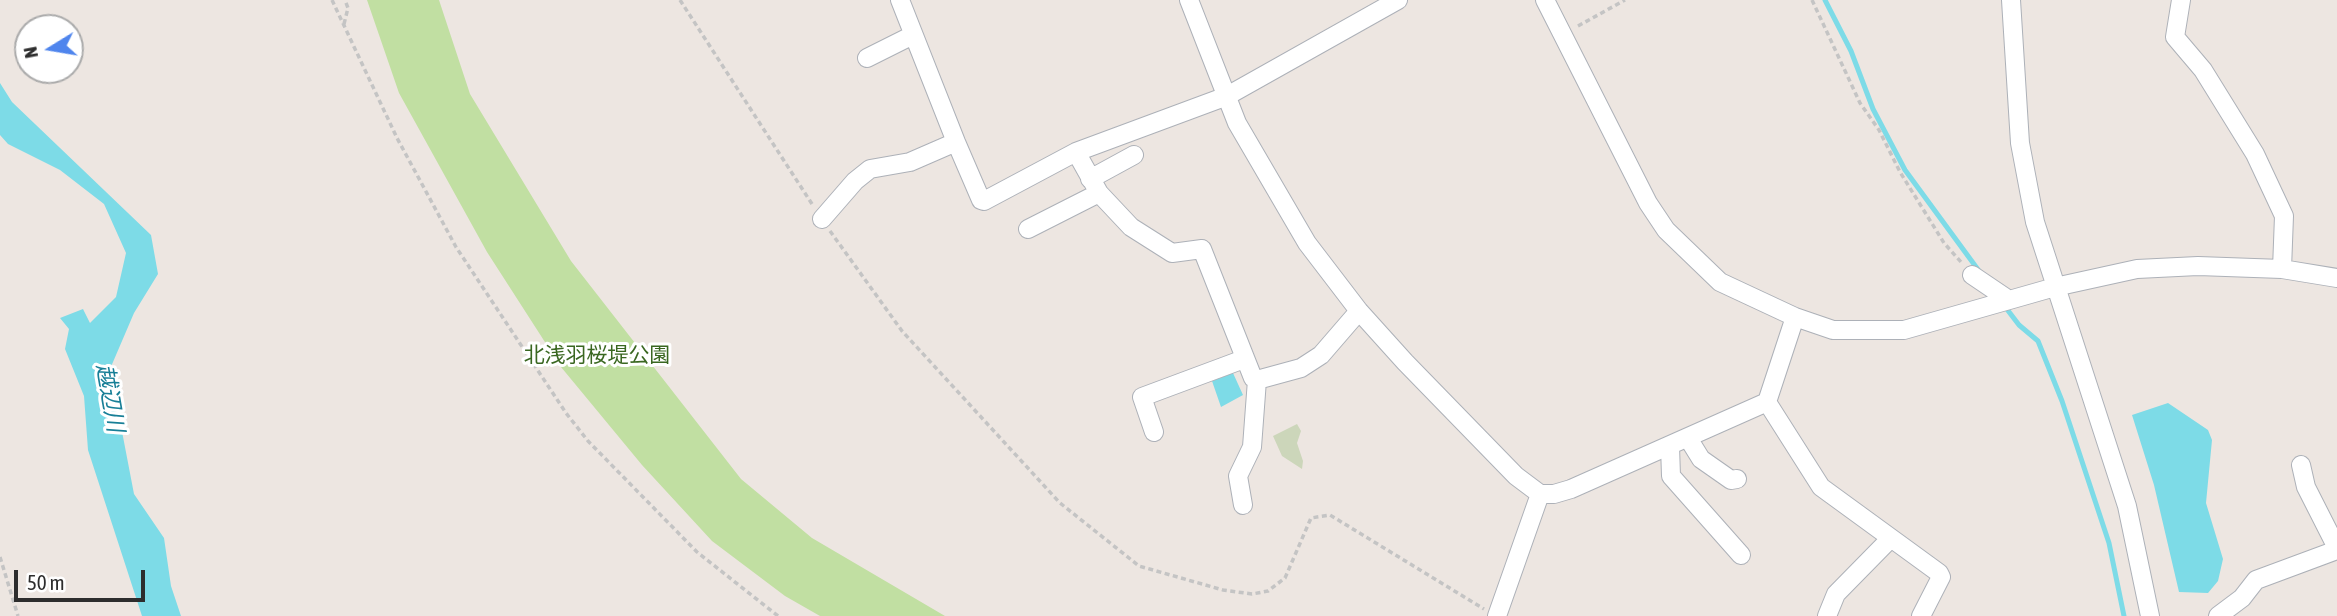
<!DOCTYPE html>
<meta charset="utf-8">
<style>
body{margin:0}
#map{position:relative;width:2337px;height:616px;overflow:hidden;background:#ede6e1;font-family:"Asap Condensed",sans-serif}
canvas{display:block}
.north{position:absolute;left:14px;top:14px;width:70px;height:70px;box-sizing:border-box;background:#fff;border:2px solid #ababab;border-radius:50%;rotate:259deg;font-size:19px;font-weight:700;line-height:28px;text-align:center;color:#2d2d2d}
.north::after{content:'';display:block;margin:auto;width:24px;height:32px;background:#4f85ed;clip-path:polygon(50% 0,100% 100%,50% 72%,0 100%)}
.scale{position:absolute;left:14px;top:570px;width:131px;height:32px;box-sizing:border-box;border:4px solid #2d2d2d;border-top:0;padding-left:9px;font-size:21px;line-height:24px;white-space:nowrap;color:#2d2d2d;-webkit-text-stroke:5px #fff;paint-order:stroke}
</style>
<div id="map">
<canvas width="2337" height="616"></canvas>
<div class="north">N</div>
<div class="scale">50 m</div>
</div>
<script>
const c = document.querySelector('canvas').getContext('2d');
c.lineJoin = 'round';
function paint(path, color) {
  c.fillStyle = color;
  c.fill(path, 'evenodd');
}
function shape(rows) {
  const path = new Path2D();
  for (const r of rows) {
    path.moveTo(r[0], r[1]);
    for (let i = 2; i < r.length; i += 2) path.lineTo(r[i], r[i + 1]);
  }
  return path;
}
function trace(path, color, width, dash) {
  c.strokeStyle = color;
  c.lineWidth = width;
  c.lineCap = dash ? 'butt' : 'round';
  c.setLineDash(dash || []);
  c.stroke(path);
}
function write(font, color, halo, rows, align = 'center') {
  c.font = font + ' "Asap Condensed","Noto Sans JP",sans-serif';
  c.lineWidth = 6;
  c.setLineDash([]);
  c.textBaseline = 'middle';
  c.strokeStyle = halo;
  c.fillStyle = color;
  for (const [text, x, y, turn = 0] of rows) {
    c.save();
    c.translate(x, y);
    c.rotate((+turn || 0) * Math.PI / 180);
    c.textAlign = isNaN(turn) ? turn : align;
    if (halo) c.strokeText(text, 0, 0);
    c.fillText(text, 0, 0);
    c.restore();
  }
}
paint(shape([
 [367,0,439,0,470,94,571,261,741,479,812,538,945,616,820,616,785,596,712,541,642,465,561,367,487,252,399,93]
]), '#c1dfa2');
paint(shape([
 [1297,424,1301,431,1297,443,1303,461,1302,469,1282,456,1273,436]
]), '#ccd6ba');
paint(shape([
 [0,83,12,102,151,235,158,274,134,313,110,369,134,494,164,538,171,586,181,616,142,616,88,450,84,396,65,349,69,329,60,318,83,309,90,323,116,297,126,253,104,204,60,170,8,144,0,135],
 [1233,373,1243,395,1221,407,1212,381],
 [2168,403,2208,430,2212,440,2206,503,2223,559,2218,581,2208,593,2179,592,2154,485,2132,415]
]), '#7ddbe7');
trace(shape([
 [1825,0,1851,51,1873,109,1905,170,1979,271],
 [2003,304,2019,325,2038,341,2062,401,2109,543,2124,616]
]), '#7ddbe7', 5);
const minor = shape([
 [900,0,956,142,981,200,984,201,1076,152,1227,96,1398,0],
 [1189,0,1237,123,1307,243,1359,311,1405,362,1516,476,1540,494,1554,494,1571,489,1767,402,1795,317],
 [1545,0,1648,203,1666,230,1720,282,1795,317,1833,330,1904,330,2055,287,2137,269,2198,266,2282,269,2337,278],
 [2011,0,2020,143,2035,222,2127,506,2150,616],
 [2181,0,2175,37,2203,70,2255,154,2284,216,2282,269],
 [867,58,913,35],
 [1076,152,1099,193,1131,227,1172,253,1202,249,1253,378,1257,380,1301,368,1321,355,1359,311],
 [1090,179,1134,155],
 [822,219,855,181,870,169,910,162,956,142],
 [1028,229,1099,193],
 [1972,275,2009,300],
 [1767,402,1821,487,1939,573,1941,577,1921,616],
 [1154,432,1142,397,1244,359],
 [1688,438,1701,459,1731,480,1737,479],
 [1670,446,1671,476,1741,555],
 [2301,465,2306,487,2337,548],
 [1243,505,1238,476,1252,447,1257,380],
 [1497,616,1540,494],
 [1827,616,1836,594,1891,538],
 [2218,616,2242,598,2256,580,2337,550]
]);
trace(minor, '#adb1b8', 20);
trace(shape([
 [332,0,397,138,456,247,566,413,588,441,697,552,778,616],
 [680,0,812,204],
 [1812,0,1860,103,1879,130,1900,172,1944,243,1961,262],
 [344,24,348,8,345,0],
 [1578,26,1625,0],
 [830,231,902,331,1060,503,1139,566,1223,590,1252,594,1268,591,1285,578,1311,518,1330,515,1484,609],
 [0,557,18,616]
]), '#c4c4c4', 3.5, [5, 3.5]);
trace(minor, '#fff', 18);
write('21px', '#3a6721', '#fff', [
 ["北浅羽桜堤公園",597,355]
]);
write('italic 23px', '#187f97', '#fff', [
 ["越辺川",110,398,80]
]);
</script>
